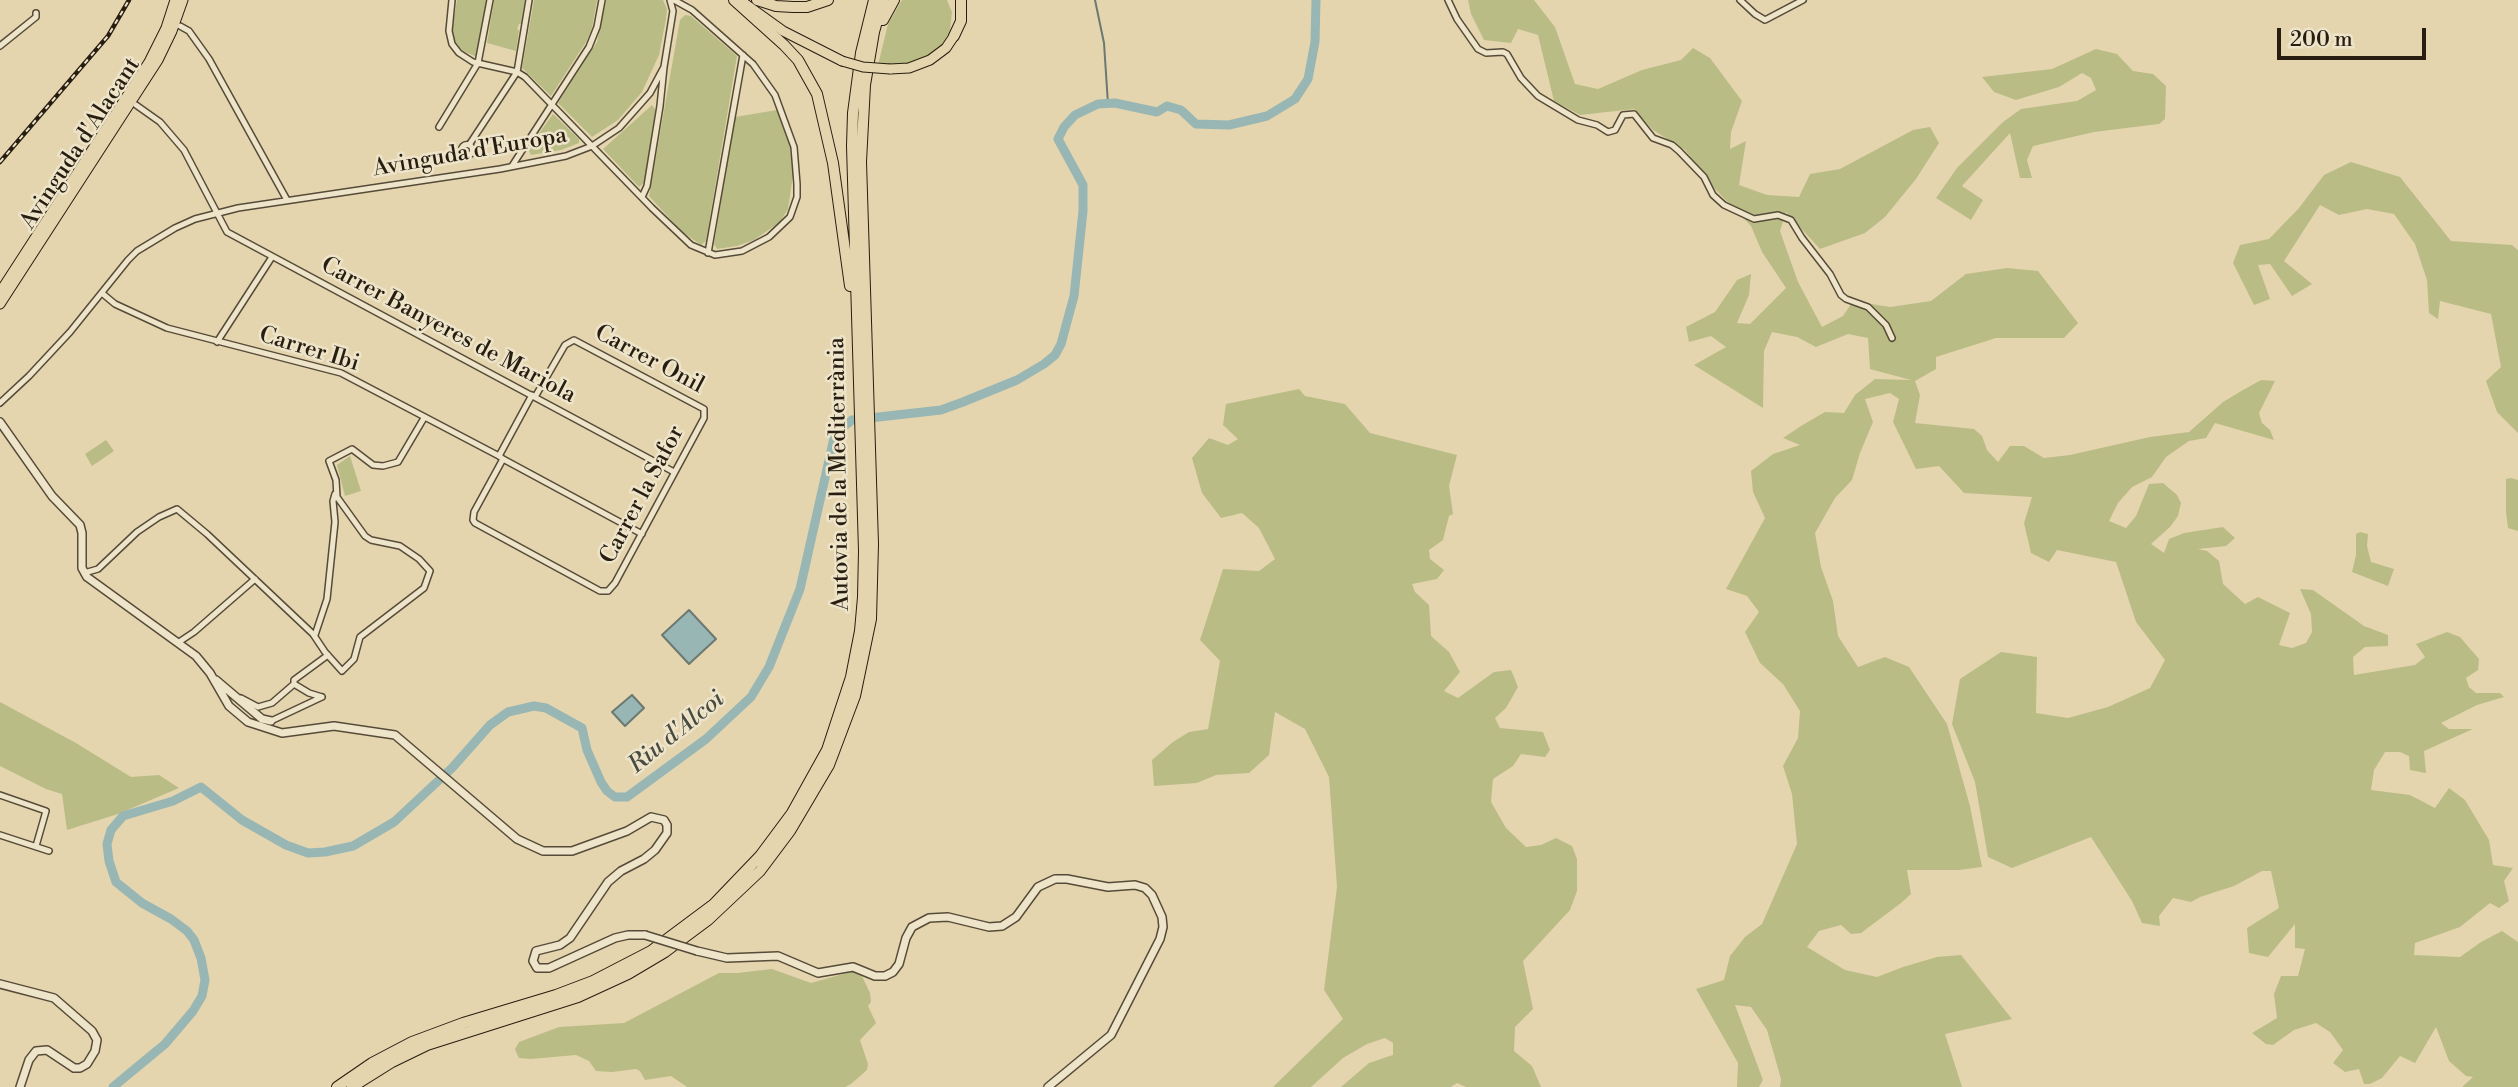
<!DOCTYPE html>
<meta charset="utf-8">
<style>
body{margin:0}
#map{position:relative;width:2518px;height:1087px;overflow:hidden;background:#e4d5ae;font-family:"Libre Bodoni",serif}
canvas{display:block}
.scale{position:absolute;left:2277px;top:28px;width:149px;height:32px;box-sizing:border-box;border:4px solid #271d10;border-top:0;padding-left:9px;font-size:21px;line-height:24px;white-space:nowrap;color:#271d10;-webkit-text-stroke:5px #ede4ca;paint-order:stroke}
</style>
<div id="map">
<canvas width="2518" height="1087"></canvas>
<div class="scale">200 m</div>
</div>
<script>
const c = document.querySelector('canvas').getContext('2d');
c.lineJoin = 'round';
function paint(path, color) {
  c.fillStyle = color;
  c.fill(path, 'evenodd');
}
function shape(rows) {
  const path = new Path2D();
  for (const r of rows) {
    if (r.length === 3) {
      path.moveTo(r[0] + r[2], r[1]);
      path.arc(r[0], r[1], r[2], 0, 2 * Math.PI);
      continue;
    }
    path.moveTo(r[0], r[1]);
    for (let i = 2; i < r.length; i += 2) path.lineTo(r[i], r[i + 1]);
  }
  return path;
}
function trace(path, color, width, dash) {
  c.strokeStyle = color;
  c.lineWidth = width;
  c.lineCap = dash ? 'butt' : 'round';
  c.setLineDash(dash || []);
  c.stroke(path);
}
function write(font, color, halo, rows, align = 'center') {
  c.font = font + ' "Libre Bodoni",serif';
  c.lineWidth = 5;
  c.setLineDash([]);
  c.textBaseline = 'middle';
  c.strokeStyle = halo;
  c.fillStyle = color;
  for (const [text, x, y, turn = 0] of rows) {
    c.save();
    c.translate(x, y);
    c.rotate((+turn || 0) * Math.PI / 180);
    c.textAlign = isNaN(turn) ? turn : align;
    if (halo) c.strokeText(text, 0, 0);
    c.fillText(text, 0, 0);
    c.restore();
  }
}
paint(shape([
 [457,0,487,0,477,57,463,51,454,40,452,30],
 [494,0,525,0,521,24,519,24,517,29,519,30,516,51,487,43],
 [534,0,597,0,592,28,586,42,551,96,522,68],
 [606,0,663,0,667,9,666,19,659,55,642,92,618,120,592,137,558,103,597,42],
 [902,0,947,0,952,12,950,31,942,46,934,54,914,63,878,65,888,24],
 [1468,0,1534,0,1555,27,1575,84,1598,89,1642,70,1681,60,1693,48,1710,58,1742,101,1731,132,1730,149,1746,141,1739,185,1767,195,1799,197,1810,174,1840,169,1913,130,1930,127,1939,143,1916,179,1885,217,1865,233,1820,249,1786,212,1780,231,1798,282,1822,327,1843,316,1853,301,1890,307,1931,301,1966,274,2007,268,2038,271,2078,323,2064,338,1996,338,1936,357,1936,369,1915,381,1920,395,1915,423,1974,429,1982,436,1987,450,1998,462,2010,446,2024,446,2044,458,2070,455,2150,437,2189,432,2223,402,2243,390,2261,380,2275,381,2259,413,2262,423,2270,430,2274,440,2215,423,2206,438,2189,441,2166,457,2152,477,2132,487,2118,503,2109,521,2126,528,2136,516,2149,484,2163,483,2177,495,2181,503,2178,516,2170,527,2151,544,2164,553,2169,539,2184,533,2223,527,2235,538,2226,546,2198,549,2207,551,2219,561,2223,584,2245,604,2258,597,2290,613,2279,645,2292,648,2306,643,2312,632,2311,614,2300,589,2313,590,2364,626,2388,635,2388,646,2365,647,2353,657,2354,675,2415,665,2425,657,2416,644,2447,632,2460,637,2479,659,2478,670,2466,678,2469,687,2476,693,2500,693,2504,697,2477,705,2441,723,2449,729,2473,729,2424,751,2426,773,2410,770,2409,756,2400,752,2385,752,2374,770,2371,790,2410,795,2435,808,2449,788,2465,800,2489,840,2493,865,2513,868,2504,881,2509,901,2499,908,2490,903,2460,927,2415,943,2414,955,2460,957,2481,942,2502,931,2518,942,2518,1087,2462,1087,2473,1077,2466,1076,2449,1061,2436,1027,2415,1063,2400,1056,2382,1078,2370,1084,2364,1084,2359,1069,2345,1072,2333,1063,2343,1050,2330,1032,2316,1023,2294,1030,2273,1045,2266,1044,2252,1033,2277,1018,2274,994,2281,976,2298,976,2305,949,2295,948,2295,924,2268,957,2249,953,2247,928,2279,908,2271,871,2262,871,2234,886,2200,897,2191,902,2173,898,2159,916,2160,926,2142,923,2132,901,2091,837,2012,868,1988,857,1975,782,1952,724,1960,679,2001,652,2037,657,2036,713,2068,718,2108,707,2150,688,2165,660,2136,622,2116,562,2057,550,2049,562,2031,553,2024,523,2032,497,1964,493,1939,466,1916,469,1893,422,1899,399,1890,393,1865,399,1873,422,1860,453,1852,480,1835,498,1815,533,1821,567,1833,601,1838,636,1858,667,1885,657,1909,667,1947,724,1970,806,1982,867,1959,870,1907,870,1911,894,1901,903,1861,933,1851,934,1841,925,1819,931,1807,947,1845,970,1877,977,1903,967,1937,957,1961,955,2012,1019,1945,1034,1962,1087,1780,1087,1781,1079,1767,1030,1751,1007,1735,1005,1763,1080,1759,1087,1737,1087,1738,1063,1696,989,1724,980,1730,956,1745,937,1762,924,1797,844,1792,794,1783,766,1798,738,1800,711,1783,684,1760,663,1745,632,1759,612,1747,596,1726,589,1765,518,1753,492,1751,471,1773,454,1800,445,1783,438,1801,426,1825,412,1844,413,1855,395,1875,379,1911,380,1870,369,1868,338,1848,334,1816,347,1797,337,1772,332,1764,351,1763,408,1694,365,1726,347,1711,336,1689,342,1686,327,1715,312,1737,280,1751,274,1749,295,1737,323,1750,324,1786,288,1762,252,1751,226,1714,188,1685,150,1653,130,1634,109,1580,115,1554,101,1538,35,1518,29,1511,43,1484,40,1471,14],
 [685,15,691,16,737,56,706,241,701,245,681,231,649,196,678,31,680,20],
 [2096,49,2117,54,2133,71,2153,74,2166,86,2165,119,2159,124,2094,132,2033,146,2027,160,2032,178,2020,178,2010,133,1962,186,1983,200,1971,220,1936,198,1957,168,2003,122,2021,109,2077,101,2096,90,2091,78,2082,73,2059,87,2016,100,1994,92,1982,77,2052,69],
 [652,105,656,111,644,183,639,187,603,149],
 [777,110,783,123,790,148,793,175,788,209,780,222,754,240,737,246,717,249,714,244,735,117],
 [553,114,579,139,579,143,561,150,531,155,528,149],
 [2351,162,2400,177,2451,241,2512,245,2518,250,2518,433,2497,412,2486,381,2501,367,2491,314,2440,301,2438,319,2429,313,2427,280,2415,244,2394,214,2367,209,2339,215,2320,205,2284,261,2312,284,2292,296,2270,264,2258,265,2270,299,2254,305,2233,263,2240,245,2269,239,2299,208,2324,175],
 [1299,389,1305,396,1345,404,1370,433,1457,455,1449,486,1453,514,1449,516,1443,540,1429,550,1430,559,1444,570,1437,579,1412,584,1415,592,1429,605,1431,636,1449,652,1460,672,1444,691,1458,698,1494,672,1511,670,1518,687,1506,708,1495,718,1500,728,1543,732,1550,750,1545,757,1521,754,1513,766,1493,779,1491,802,1506,828,1526,847,1541,845,1556,838,1572,846,1577,859,1577,891,1570,910,1523,961,1533,1009,1515,1027,1514,1051,1532,1066,1541,1087,1466,1087,1457,1083,1451,1087,1341,1087,1369,1063,1393,1055,1393,1043,1385,1038,1367,1044,1343,1058,1311,1087,1273,1087,1343,1019,1324,990,1337,887,1329,777,1305,729,1275,712,1269,755,1249,773,1216,775,1197,783,1154,786,1152,760,1173,742,1189,732,1208,729,1220,661,1200,640,1223,569,1259,571,1275,559,1259,528,1242,513,1221,518,1202,493,1192,458,1209,438,1228,445,1238,439,1223,425,1226,404],
 [106,440,114,451,92,466,85,454],
 [350,456,361,491,345,496,337,465],
 [2511,478,2518,480,2518,531,2508,528,2506,512,2506,479],
 [2360,532,2368,534,2367,546,2371,562,2394,569,2388,586,2352,572,2356,555,2356,534],
 [0,702,76,743,131,777,159,775,179,788,118,814,67,830,62,794,46,789,0,766],
 [772,969,811,983,854,971,862,976,870,993,871,1002,868,1006,876,1023,860,1040,868,1064,867,1070,851,1084,845,1087,687,1087,671,1076,645,1080,640,1071,636,1069,612,1072,596,1071,589,1061,576,1055,531,1059,519,1058,516,1052,515,1049,519,1042,559,1027,624,1023,719,973,737,973]
]), '#babc86');
const water = shape([
 [689,610,716,639,689,664,662,635,689,610],
 [632,695,644,708,625,726,612,712,632,695]
]);
paint(water, '#98b6b3');
trace(water, '#6b7972', 2);
trace(shape([
 [1095,0,1104,43,1108,104]
]), '#6b7972', 2);
trace(shape([
 [113,1087,165,1044,193,1011,202,996,205,980,201,958,194,940,187,931,171,919,142,903,116,882,109,861,107,844,111,830,123,816,173,801,201,787,242,820,286,845,308,853,325,852,353,846,394,822,452,768,490,725,508,712,534,706,546,708,582,728,587,750,601,782,607,791,615,797,627,797,706,739,751,697,769,667,800,589,834,438,842,428,852,420,941,410,963,402,1017,380,1044,364,1055,355,1061,344,1074,296,1083,211,1083,185,1058,139,1064,127,1075,115,1098,104,1115,103,1157,112,1167,106,1181,110,1196,124,1229,125,1267,116,1295,99,1308,79,1315,42,1316,0]
]), '#98b6b3', 9);
const minor = shape([
 [452,0,449,31,452,44,459,53,473,62,517,72,525,77,652,208,691,245,715,255,742,251,769,237,790,217,797,197,797,184,794,147,775,95,753,64,692,10,674,0],
 [1448,0,1457,19,1478,49,1486,53,1503,52,1507,54,1521,78,1538,96,1578,120,1597,125,1608,132,1615,130,1623,115,1634,114,1653,138,1672,145,1679,151,1704,177,1713,195,1724,205,1754,219,1778,215,1791,220,1802,238,1830,274,1841,295,1846,299,1868,307,1886,325,1892,338],
 [1740,0,1755,14,1765,20,1803,0],
 [180,26,189,31,209,59,287,200],
 [0,46,36,17,36,13],
 [136,105,160,122,184,150,227,232,674,472],
 [439,127,478,63,490,0],
 [467,150,5.5],
 [469,145,517,72,529,0],
 [512,166,589,47,597,27,602,0],
 [642,197,647,186,660,106,664,67,673,11,670,0],
 [708,253,743,55],
 [103,294,115,304,167,328,341,373,499,456],
 [217,342,272,257],
 [532,395,499,456,503,459,474,512,473,520,475,523,600,591,608,591,615,583,704,418,704,409,574,340,565,345,535,397],
 [0,403,29,376,70,332,128,260,137,251,175,228,195,219,238,208,500,169,566,156,592,146,619,128,650,93,664,67],
 [503,459,642,534],
 [84,573,98,569,137,532,159,517,177,509,207,534,313,634,325,652,342,671,354,659,360,637,424,588,430,571,419,559,400,546,371,540,365,536,337,497,336,480,329,461,352,449,373,465,383,466,398,462,424,418],
 [315,635,327,599,335,522,333,501,335,494],
 [179,642,194,632,255,579],
 [294,684,309,693,322,697],
 [241,698,258,707,272,703,294,684,294,680,328,655],
 [271,721,322,697],
 [0,795,46,811,36,846],
 [0,835,49,851]
]);
const tertiary = shape([
 [0,422,52,496,80,525,82,533,82,568,87,577,196,656,210,673,229,706,248,722,282,733,334,726,395,735,517,839,543,851,572,851,627,831,651,817,664,820,667,825,667,833,655,850,644,859,621,871,608,882,570,938,560,945,536,951,533,961,537,968,549,968,615,938,628,935,645,935],
 [216,680,262,719,271,721],
 [697,951,727,958,778,956,818,973,853,967,875,976,885,976,893,972,899,964,906,938,912,927,929,918,948,917,989,927,1002,926,1016,917,1038,887,1055,879,1067,879,1108,887,1135,885,1145,888,1152,895,1162,917,1163,927,1160,939,1111,1035,1048,1087],
 [0,984,54,998,92,1031,97,1040,95,1051,87,1064,80,1068,74,1068,47,1050,36,1051,29,1060,20,1087]
]);
const primary = shape([
 [740,0,783,31,842,61],
 [890,69,909,68,930,60,946,48,954,36],
 [0,292,149,62,166,28,175,0],
 [0,304,158,60,172,31,183,0]
]);
const motorway = shape([
 [734,0,784,45,798,60,817,94,833,163,850,286],
 [757,0,776,6,793,7,807,7,828,0],
 [883,20,894,0],
 [954,36,961,21,961,0],
 [337,1087,372,1063,412,1042,463,1023,556,995,593,981,651,951,714,904,760,856,792,813,827,750,851,677,860,631,863,597,864,551,852,146,853,113,861,53,874,0],
 [352,1087,392,1062,427,1045,578,997,628,974,665,952,708,920,760,871,790,831,829,765,855,696,871,619,873,544,861,162,865,85,874,32,883,0]
]);
trace(minor, '#564b38', 8);
trace(tertiary, '#564b38', 10);
trace(primary, '#271d10', 11);
trace(motorway, '#271d10', 12);
trace(minor, '#ede4ca', 5);
trace(tertiary, '#ede4ca', 7);
trace(primary, '#e4d5ae', 9);
trace(motorway, '#e4d5ae', 10);
const rail = shape([
 [0,162,108,36,129,0]
]);
trace(rail, '#271d10', 4.5);
trace(rail, '#ede4ca', 2, [5]);
const tertiaryBridge = shape([
 [645,935,697,951]
]);
const primaryBridge = shape([
 [842,61,863,67,890,69]
]);
trace(tertiaryBridge, '#564b38', 10, []);
trace(primaryBridge, '#271d10', 11, []);
trace(tertiaryBridge, '#ede4ca', 7);
trace(primaryBridge, '#e4d5ae', 9);
write('23px', '#271d10', '#ede4ca', [
 ["Avinguda d'Alacant",81,144,-57],
 ["Avinguda d'Europa",470,153,-10],
 ["Carrer Banyeres de Mariola",448,331,28],
 ["Carrer Ibi",309,350,17],
 ["Carrer Onil",649,360,28],
 ["Autovia de la Mediterrània",840,474,-91],
 ["Carrer la Safor",643,495,-62]
]);
write('italic 24px', '#494b41', '#ede4ca', [
 ["Riu d'Alcoi",677,733,-39]
]);
</script>
